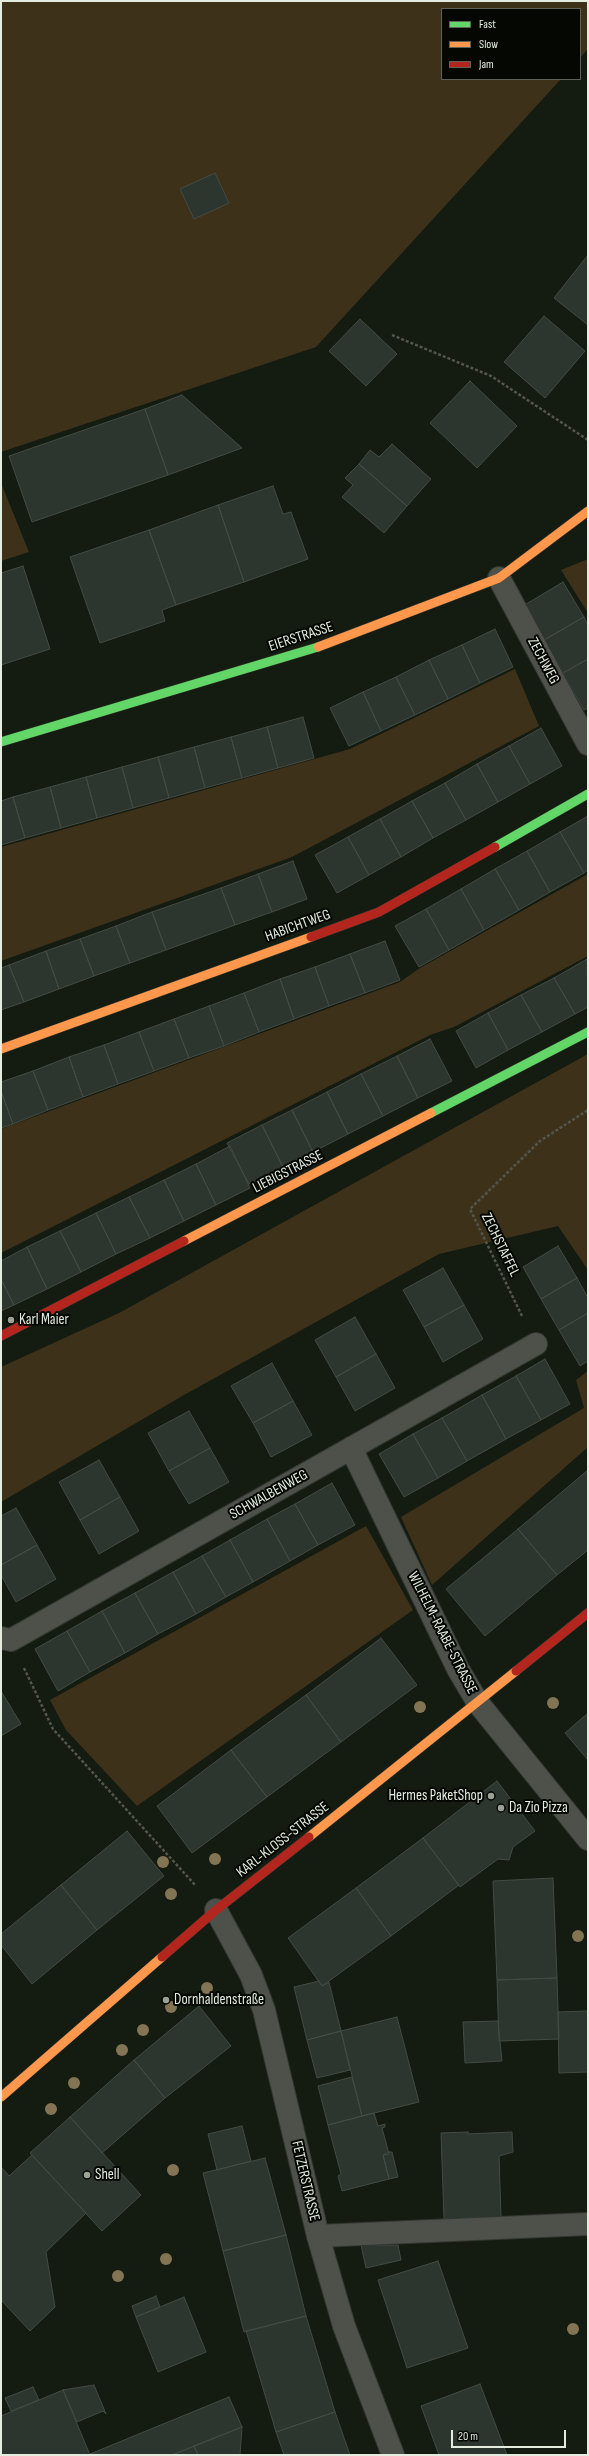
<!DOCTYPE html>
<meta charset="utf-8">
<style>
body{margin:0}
#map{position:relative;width:589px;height:2456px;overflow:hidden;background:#141b10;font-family:"Sofia Sans Condensed",sans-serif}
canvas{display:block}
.frame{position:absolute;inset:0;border:2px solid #e4ecdf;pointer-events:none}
.legend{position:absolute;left:441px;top:8px;width:140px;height:72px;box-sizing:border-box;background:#040702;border:1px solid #5e635a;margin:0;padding:5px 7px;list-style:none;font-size:12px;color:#e4ecdf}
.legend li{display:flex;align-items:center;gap:8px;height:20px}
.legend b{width:20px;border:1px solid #5e635a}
.scale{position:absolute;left:451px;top:2430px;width:115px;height:18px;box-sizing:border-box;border:2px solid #e4ecdf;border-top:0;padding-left:5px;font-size:12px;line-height:14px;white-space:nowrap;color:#e4ecdf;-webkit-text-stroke:3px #040702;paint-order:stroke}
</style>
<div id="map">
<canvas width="589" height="2456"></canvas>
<div class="frame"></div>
<ul class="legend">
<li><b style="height:5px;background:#63d668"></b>Fast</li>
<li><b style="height:5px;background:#ff974d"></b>Slow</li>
<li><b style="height:5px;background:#b3261e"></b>Jam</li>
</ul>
<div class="scale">20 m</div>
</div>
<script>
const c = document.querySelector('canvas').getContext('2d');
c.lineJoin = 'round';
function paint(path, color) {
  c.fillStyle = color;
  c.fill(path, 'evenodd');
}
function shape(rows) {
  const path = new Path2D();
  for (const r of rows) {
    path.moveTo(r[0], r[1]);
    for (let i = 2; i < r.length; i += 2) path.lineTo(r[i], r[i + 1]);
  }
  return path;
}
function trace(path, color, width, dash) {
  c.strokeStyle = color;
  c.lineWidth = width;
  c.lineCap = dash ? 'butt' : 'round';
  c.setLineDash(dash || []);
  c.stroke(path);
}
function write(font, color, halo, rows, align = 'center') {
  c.font = font + ' "Sofia Sans Condensed",sans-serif';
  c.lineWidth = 4;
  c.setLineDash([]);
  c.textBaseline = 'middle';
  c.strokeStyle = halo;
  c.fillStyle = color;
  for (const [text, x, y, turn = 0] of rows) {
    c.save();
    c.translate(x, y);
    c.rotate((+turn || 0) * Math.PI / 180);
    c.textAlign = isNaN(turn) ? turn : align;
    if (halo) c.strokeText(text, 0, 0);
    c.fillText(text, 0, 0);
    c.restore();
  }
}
paint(shape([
 [1,1,588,1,588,49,580,58,580,9,442,9,442,79,561,79,316,347,1,452],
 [1,483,29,552,1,561],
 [588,559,588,613,561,570],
 [515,669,539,726,292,857,1,961,1,847,350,749],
 [588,874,588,956,454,1027,430,1035,1,1253,1,1129,400,982,420,968],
 [588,1054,588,1270,558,1226,439,1254,184,1395,1,1502,1,1367,119,1313],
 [588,1371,588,1447,432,1585,401,1517,584,1408,576,1380],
 [366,1526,413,1610,137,1806,66,1730,50,1700]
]), '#3e311a');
const building = shape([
 [215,173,229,203,194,219,180,189,215,173],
 [588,255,588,325,554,298,588,255],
 [544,316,585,351,545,398,504,362,544,316],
 [360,319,397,354,366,386,329,351,360,319],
 [470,381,517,426,477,468,430,423,470,381],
 [182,395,242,448,168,475,145,409,182,395],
 [145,409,168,475,32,522,9,456,145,409],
 [392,444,431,479,407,506,359,464,370,450,379,457,392,444],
 [359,464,407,506,384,533,342,497,353,485,345,478,359,464],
 [273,486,283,514,291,512,308,559,244,582,218,505,273,486],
 [218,505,244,582,176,605,149,530,218,505],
 [149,530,176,605,162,610,165,621,100,643,70,557,149,530],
 [23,566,50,649,1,665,1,573,23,566],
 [563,582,584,617,544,640,523,606,563,582],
 [584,617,588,625,588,659,563,673,544,640,584,617],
 [495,629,513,667,480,683,462,645,495,629],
 [462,645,480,683,448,699,429,660,462,645],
 [588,659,588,708,584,710,563,673,588,659],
 [429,660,448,699,415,715,396,677,429,660],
 [396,677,415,715,381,731,363,692,396,677],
 [363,692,381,731,349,746,330,708,363,692],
 [303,717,314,758,278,768,267,727,303,717],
 [267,727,278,768,242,778,231,737,267,727],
 [541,728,562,766,530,784,509,746,541,728],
 [231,737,242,778,205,788,194,747,231,737],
 [509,746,530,784,498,802,477,764,509,746],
 [194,747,205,788,169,798,158,757,194,747],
 [158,757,169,798,133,808,122,767,158,757],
 [477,764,498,802,466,820,445,783,477,764],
 [122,767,133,808,97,818,86,777,122,767],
 [86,777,97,818,61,828,50,787,86,777],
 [445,783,466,820,433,838,412,801,445,783],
 [50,787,61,828,25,838,13,797,50,787],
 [13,797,25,838,1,845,1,801,13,797],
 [412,801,433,838,401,857,380,819,412,801],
 [588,816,588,870,584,873,560,832,588,816],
 [380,819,401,857,369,875,348,837,380,819],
 [560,832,584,873,550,892,527,851,560,832],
 [348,837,369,875,337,893,315,855,348,837],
 [527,851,550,892,519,910,495,869,527,851],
 [293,861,307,899,272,912,258,874,293,861],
 [495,869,519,910,484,930,461,889,495,869],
 [258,874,272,912,235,925,221,888,258,874],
 [221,888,235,925,166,950,152,912,221,888],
 [461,889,484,930,449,950,426,909,461,889],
 [426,909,449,950,419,967,395,926,426,909],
 [152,912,166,950,130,963,116,926,152,912],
 [116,926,130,963,94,976,80,939,116,926],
 [80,939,94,976,59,989,46,951,80,939],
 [385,941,400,980,365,993,350,954,385,941],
 [46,951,59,989,24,1002,9,965,46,951],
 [350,954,365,993,329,1006,315,967,350,954],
 [587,959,588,1007,575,1014,554,978,587,959],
 [9,965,24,1002,1,1010,1,968,9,965],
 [315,967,329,1006,294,1019,280,979,315,967],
 [554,978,575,1014,542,1032,521,995,554,978],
 [280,979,294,1019,259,1032,244,993,280,979],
 [244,993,259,1032,224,1046,209,1006,244,993],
 [521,995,542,1032,508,1050,488,1013,521,995],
 [209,1006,224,1046,189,1058,174,1019,209,1006],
 [488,1013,508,1050,476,1068,456,1031,488,1013],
 [174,1019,189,1058,154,1071,139,1032,174,1019],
 [139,1032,154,1071,118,1084,104,1045,139,1032],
 [430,1039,452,1081,418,1098,397,1056,430,1039],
 [104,1045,118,1084,83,1097,69,1057,104,1045],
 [397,1056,418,1098,383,1116,361,1074,397,1056],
 [69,1057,83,1097,48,1110,33,1071,69,1057],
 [33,1071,48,1110,13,1124,1,1091,1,1082,33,1071],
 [361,1074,383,1116,348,1134,327,1092,361,1074],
 [1,1091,13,1124,1,1128,1,1091],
 [327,1092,348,1134,313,1152,292,1110,327,1092],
 [292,1110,313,1152,283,1167,262,1125,292,1110],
 [262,1125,283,1167,249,1184,227,1143,262,1125],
 [230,1146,250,1188,216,1205,196,1164,230,1146],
 [196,1164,216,1205,184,1221,164,1180,196,1164],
 [164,1180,184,1221,150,1238,129,1197,164,1180],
 [129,1197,150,1238,116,1254,96,1213,129,1197],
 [96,1213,116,1254,81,1272,60,1231,96,1213],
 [60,1231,81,1272,47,1289,27,1247,60,1231],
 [558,1246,577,1278,541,1299,523,1267,558,1246],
 [27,1247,47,1289,14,1305,1,1279,1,1261,27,1247],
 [443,1268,464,1305,424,1327,403,1290,443,1268],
 [577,1278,588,1298,588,1313,559,1330,541,1299,577,1278],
 [1,1279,14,1305,1,1311,1,1279],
 [464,1305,483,1339,443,1362,424,1327,464,1305],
 [588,1313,588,1361,580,1366,559,1330,588,1313],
 [355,1317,376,1354,336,1377,315,1340,355,1317],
 [376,1354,395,1388,355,1411,336,1377,376,1354],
 [545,1359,570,1404,541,1420,516,1376,545,1359],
 [272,1363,293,1401,253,1423,231,1386,272,1363],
 [516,1376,541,1420,506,1439,482,1395,516,1376],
 [482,1395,506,1439,467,1461,442,1418,482,1395],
 [293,1401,312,1435,271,1457,253,1423,293,1401],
 [189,1411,210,1448,169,1471,148,1433,189,1411],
 [442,1418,467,1461,438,1478,413,1434,442,1418],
 [413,1434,438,1478,404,1497,379,1454,413,1434],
 [210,1448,229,1482,189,1504,169,1471,210,1448],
 [99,1460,120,1497,80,1520,59,1482,99,1460],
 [588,1470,588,1550,557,1575,518,1529,588,1470],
 [332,1483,355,1525,318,1545,295,1504,332,1483],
 [120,1497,139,1531,99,1554,80,1520,120,1497],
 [295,1504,318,1545,290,1561,267,1519,295,1504],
 [16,1508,37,1545,1,1565,1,1516,16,1508],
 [267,1519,290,1561,253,1582,230,1540,267,1519],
 [518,1529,557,1575,485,1636,446,1589,518,1529],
 [230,1540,253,1582,226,1597,202,1556,230,1540],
 [37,1545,56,1579,16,1602,1,1575,1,1565,37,1545],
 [202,1556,226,1597,196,1614,173,1572,202,1556],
 [173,1572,196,1614,158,1634,135,1593,173,1572],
 [135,1593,158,1634,125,1653,102,1611,135,1593],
 [102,1611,125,1653,90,1672,67,1631,102,1611],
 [67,1631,90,1672,58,1691,35,1649,67,1631],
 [381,1638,417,1685,341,1742,306,1695,381,1638],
 [1,1691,21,1724,1,1736,1,1691],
 [306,1695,341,1742,267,1797,231,1750,306,1695],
 [588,1713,588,1760,565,1733,588,1713],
 [231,1750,267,1797,192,1853,157,1806,231,1750],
 [497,1781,535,1831,513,1847,509,1860,498,1859,460,1887,423,1838,497,1781],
 [127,1831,164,1876,97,1930,61,1885,127,1831],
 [423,1838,459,1885,391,1936,356,1888,423,1838],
 [553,1878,557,1978,497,1980,493,1881,553,1878],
 [61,1885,97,1930,32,1984,1,1945,1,1934,61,1885],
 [356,1888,391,1936,322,1986,288,1938,356,1888],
 [557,1978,559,2039,499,2041,497,1980,557,1978],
 [319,1981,322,1986,329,1982,341,2031,307,2040,294,1987,319,1981],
 [199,2006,231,2046,165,2098,134,2060,199,2006],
 [588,2011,588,2072,559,2073,558,2012,588,2011],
 [397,2017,419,2102,362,2116,341,2031,397,2017],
 [498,2021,502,2061,465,2063,463,2022,498,2021],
 [341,2031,350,2070,317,2078,307,2040,341,2031],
 [134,2060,165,2098,102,2153,70,2117,134,2060],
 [352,2077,362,2116,328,2125,318,2086,352,2077],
 [374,2113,378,2126,385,2124,385,2127,382,2128,389,2154,383,2155,389,2179,342,2191,338,2176,341,2174,328,2125,374,2113],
 [70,2117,141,2195,102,2231,30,2153,70,2117],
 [242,2126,251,2161,217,2170,208,2134,242,2126],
 [468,2132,468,2134,512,2132,513,2152,499,2156,501,2217,444,2219,441,2133,468,2132],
 [389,2152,392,2152,398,2177,389,2179,383,2155,389,2152],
 [32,2155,86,2213,46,2252,55,2307,30,2331,1,2300,1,2167,9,2176,32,2155],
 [265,2158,286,2235,223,2251,203,2173,265,2158],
 [286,2235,306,2316,244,2332,223,2251,286,2235],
 [361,2245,398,2245,401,2260,366,2268,361,2245],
 [438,2261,468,2348,407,2368,378,2280,438,2261],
 [156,2296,160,2307,136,2317,132,2306,156,2296],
 [184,2297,206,2352,158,2372,136,2317,184,2297],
 [306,2316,335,2412,276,2432,246,2331,306,2316],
 [480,2384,507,2455,439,2455,421,2406,480,2384],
 [94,2385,106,2414,103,2411,77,2422,63,2390,94,2385],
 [33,2387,39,2400,11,2411,5,2398,33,2387],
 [63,2390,90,2455,1,2455,1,2416,63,2390],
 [229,2397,242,2427,172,2455,90,2454,229,2397],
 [335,2412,350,2455,284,2455,276,2432,335,2412],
 [242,2427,240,2455,198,2455,194,2446,242,2427],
 [194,2446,198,2455,172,2455,194,2446]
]);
paint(building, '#2d362e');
trace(building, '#434b43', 1);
const lane = shape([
 [318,2236,588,2224]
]);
const street = shape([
 [499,578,588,744],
 [351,1448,458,1669,478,1703,588,1839],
 [1,1638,11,1640,536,1344],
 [216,1910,251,1975,264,2010,318,2236,344,2326,393,2455]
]);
const fast = shape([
 [1,742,318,647],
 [495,847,588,794],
 [431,1113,588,1032]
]);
const slow = shape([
 [318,647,499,578,588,511],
 [1,1049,311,937],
 [184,1241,431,1113],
 [309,1837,516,1671],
 [1,2097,162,1957]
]);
const jam = shape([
 [311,937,379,912,495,847],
 [1,1336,184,1241],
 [516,1671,588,1613],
 [162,1957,216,1910,309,1837]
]);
trace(lane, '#323730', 24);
trace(street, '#323730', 24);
trace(fast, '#323730', 10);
trace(slow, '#323730', 10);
trace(jam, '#323730', 10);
trace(shape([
 [392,335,491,376,588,440],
 [522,1316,470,1209,540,1141,588,1110],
 [24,1668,53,1729,196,1886]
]), '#51564e', 2.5, [3, 2]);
trace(lane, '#4d514a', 22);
trace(street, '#4d514a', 22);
trace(fast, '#63d668', 9);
trace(slow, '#ff974d', 9);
trace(jam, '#b3261e', 9);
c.fillStyle = '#837453';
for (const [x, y] of [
 [553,1703],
 [420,1707],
 [215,1859],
 [163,1862],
 [171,1894],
 [578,1936],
 [207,1988],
 [171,2007],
 [143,2030],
 [122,2050],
 [74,2083],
 [51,2109],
 [173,2170],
 [166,2259],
 [118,2276],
 [573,2329]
]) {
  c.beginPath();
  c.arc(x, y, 6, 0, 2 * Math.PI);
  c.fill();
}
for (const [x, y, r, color] of [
 [11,1320,4,"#9ba397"],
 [491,1796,4,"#9ba397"],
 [501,1808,4,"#9ba397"],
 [166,2000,4,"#9ba397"],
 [87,2175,4,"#9ba397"]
]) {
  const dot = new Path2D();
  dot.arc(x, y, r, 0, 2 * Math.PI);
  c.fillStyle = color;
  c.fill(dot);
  trace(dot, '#040702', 1.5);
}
write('15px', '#e4ecdf', '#040702', [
 ["EIERSTRASSE",301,637,-18],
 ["ZECHWEG",543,661,62],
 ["HABICHTWEG",298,926,-20],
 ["LIEBIGSTRASSE",288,1172,-27],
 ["ZECHSTAFFEL",500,1245,64],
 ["SCHWALBENWEG",269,1495,-29],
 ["WILHELM-RAABE-STRASSE",442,1633,63],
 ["KARL-KLOSS-STRASSE",283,1840,-38],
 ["FETZERSTRASSE",305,2181,77]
]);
write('15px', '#e4ecdf', '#040702', [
 ["Karl Maier",19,1320],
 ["Hermes PaketShop",483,1796,"right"],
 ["Da Zio Pizza",509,1808],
 ["Dornhaldenstraße",174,2000],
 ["Shell",95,2175]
], 'left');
</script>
